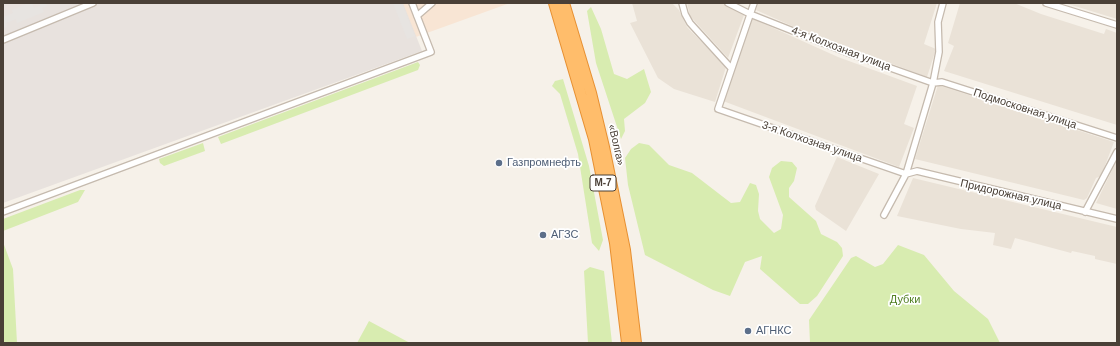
<!DOCTYPE html>
<meta charset="utf-8">
<style>
body{margin:0}
#map{position:relative;width:1120px;height:346px;overflow:hidden;background:#f6f1e9;font-family:Arial,sans-serif}
canvas{display:block}
.frame{position:absolute;inset:0;border:4px solid #4a4037;pointer-events:none}
</style>
<div id="map">
<canvas width="1120" height="346"></canvas>
<div class="frame"></div>
</div>
<script>
const c = document.querySelector('canvas').getContext('2d');
c.lineJoin = 'round';
function paint(path, color) {
  c.fillStyle = color;
  c.fill(path, 'evenodd');
}
function shape(rows) {
  const path = new Path2D();
  for (const r of rows) {
    path.moveTo(r[0], r[1]);
    for (let i = 2; i < r.length; i += 2) path.lineTo(r[i], r[i + 1]);
  }
  return path;
}
function trace(path, color, width, dash) {
  c.strokeStyle = color;
  c.lineWidth = width;
  c.lineCap = dash ? 'butt' : 'round';
  c.setLineDash(dash || []);
  c.stroke(path);
}
function write(font, color, halo, rows, align = 'center') {
  c.font = font + ' Arial,sans-serif';
  c.lineWidth = 3.5;
  c.setLineDash([]);
  c.textBaseline = 'middle';
  c.strokeStyle = halo;
  c.fillStyle = color;
  for (const [text, x, y, turn = 0] of rows) {
    c.save();
    c.translate(x, y);
    c.rotate((+turn || 0) * Math.PI / 180);
    c.textAlign = isNaN(turn) ? turn : align;
    if (halo) c.strokeText(text, 0, 0);
    c.fillText(text, 0, 0);
    c.restore();
  }
}
paint(shape([
 [632,3,672,3,679,10,687,27,726,67,715,102,674,89,658,78,630,23,637,21],
 [687,3,723,3,744,15,728,58,690,16],
 [758,3,937,3,924,44,936,49,927,77,792,26,756,10],
 [960,3,1014,3,1041,14,1104,34,1106,29,1117,33,1117,125,944,71,954,46,948,43],
 [1064,3,1117,3,1117,19,1078,7],
 [751,18,838,57,917,86,904,124,914,128,899,167,723,101],
 [938,85,1114,142,1101,176,1096,178,1087,198,1084,200,915,159],
 [837,157,879,174,846,231,816,210,815,206],
 [1117,160,1117,209,1096,203],
 [913,178,1117,227,1117,264,1095,259,1095,256,1072,251,1071,253,1015,238,1011,249,993,245,995,233,961,229,897,216]
]), '#eae2d7');
paint(shape([
 [288,3,510,3,316,73]
]), '#f8e5d4');
paint(shape([
 [3,3,403,3,422,51,3,203]
]), '#e8e2de');
paint(shape([
 [591,7,601,29,614,74,627,79,644,69,651,92,645,103,624,119,625,131,621,139,596,63,587,11],
 [418,62,420,65,418,70,221,144,218,137],
 [563,79,589,166,603,240,599,251,592,243,578,154,560,94,552,86,555,81],
 [203,143,205,151,164,166,160,163,159,159],
 [639,143,649,145,669,165,692,173,731,203,740,202,750,183,756,185,759,194,758,211,760,219,774,233,781,229,783,215,769,177,772,168,781,161,792,162,797,168,794,181,789,188,789,197,816,221,821,234,837,242,842,248,843,256,817,296,808,304,800,304,760,269,762,256,745,262,730,296,713,290,645,255,628,185,625,158,631,149],
 [80,190,85,190,78,202,3,231,3,219],
 [3,242,13,269,17,343,3,343],
 [898,245,924,255,954,291,988,319,1000,343,810,343,809,320,851,258,856,256,875,267,883,264],
 [590,267,604,271,612,343,588,343,584,271],
 [369,321,410,343,357,343]
]), '#d8ecb0');
paint(shape([
 [28,3,32,3,34,8,40,6,39,3,46,3,47,6,42,8,44,12,17,23,16,19,6,23,7,27,3,28,3,17,13,13,12,10],
 [393,3,402,3,415,36,407,39]
]), '#e7e4e1');
const street = shape([
 [682,3,685,14,690,23,731,68],
 [728,3,750,14,851,54,933,83,942,82,1117,138],
 [754,3,718,109,906,174,917,171,1117,219],
 [1046,3,1117,25],
 [417,16,432,3],
 [3,40,93,3],
 [3,212,431,52,412,3],
 [1085,212,1117,152],
 [884,215,906,174,933,83,939,52,938,22,943,3]
]);
const highway = shape([
 [554,3,594,139,615,243,627,343],
 [564,3,591,93,604,147,625,250,636,343]
]);
trace(street, '#c5baae', 8);
trace(highway, '#e79032', 12);
trace(street, '#fff', 5.5);
trace(highway, '#ffbd6b', 10);
for (const [x, y, r, color] of [
 [499,163,4,"#5c6f8a"],
 [543,235,4,"#5c6f8a"],
 [748,331,4,"#5c6f8a"]
]) {
  const dot = new Path2D();
  dot.arc(x, y, r, 0, 2 * Math.PI);
  c.fillStyle = color;
  c.fill(dot);
  trace(dot, '#fff', 1.5);
}
for (const [x, y, w] of [
 [603,183,26]
]) {
  const box = new Path2D();
  box.roundRect(x - w / 2, y - 8, w, 16, 3);
  c.fillStyle = '#fff';
  c.fill(box);
  trace(box, '#4a4037', 1);
}
write('bold 10px', '#4a4037', null, [
 ["М-7",603,183]
]);
write('11px', '#4a4037', '#fff', [
 ["4-я Колхозная улица",841,49,21],
 ["Подмосковная улица",1025,109,18],
 ["3-я Колхозная улица",812,142,19],
 ["«Волга»",616,145,77],
 ["Придорожная улица",1011,195,13]
]);
write('11px', '#4e5e75', '#fff', [
 ["Газпромнефть",507,163],
 ["АГЗС",551,235],
 ["АГНКС",756,331]
], 'left');
write('11px', '#528025', '#fff', [
 ["Дубки",905,300]
]);
</script>
